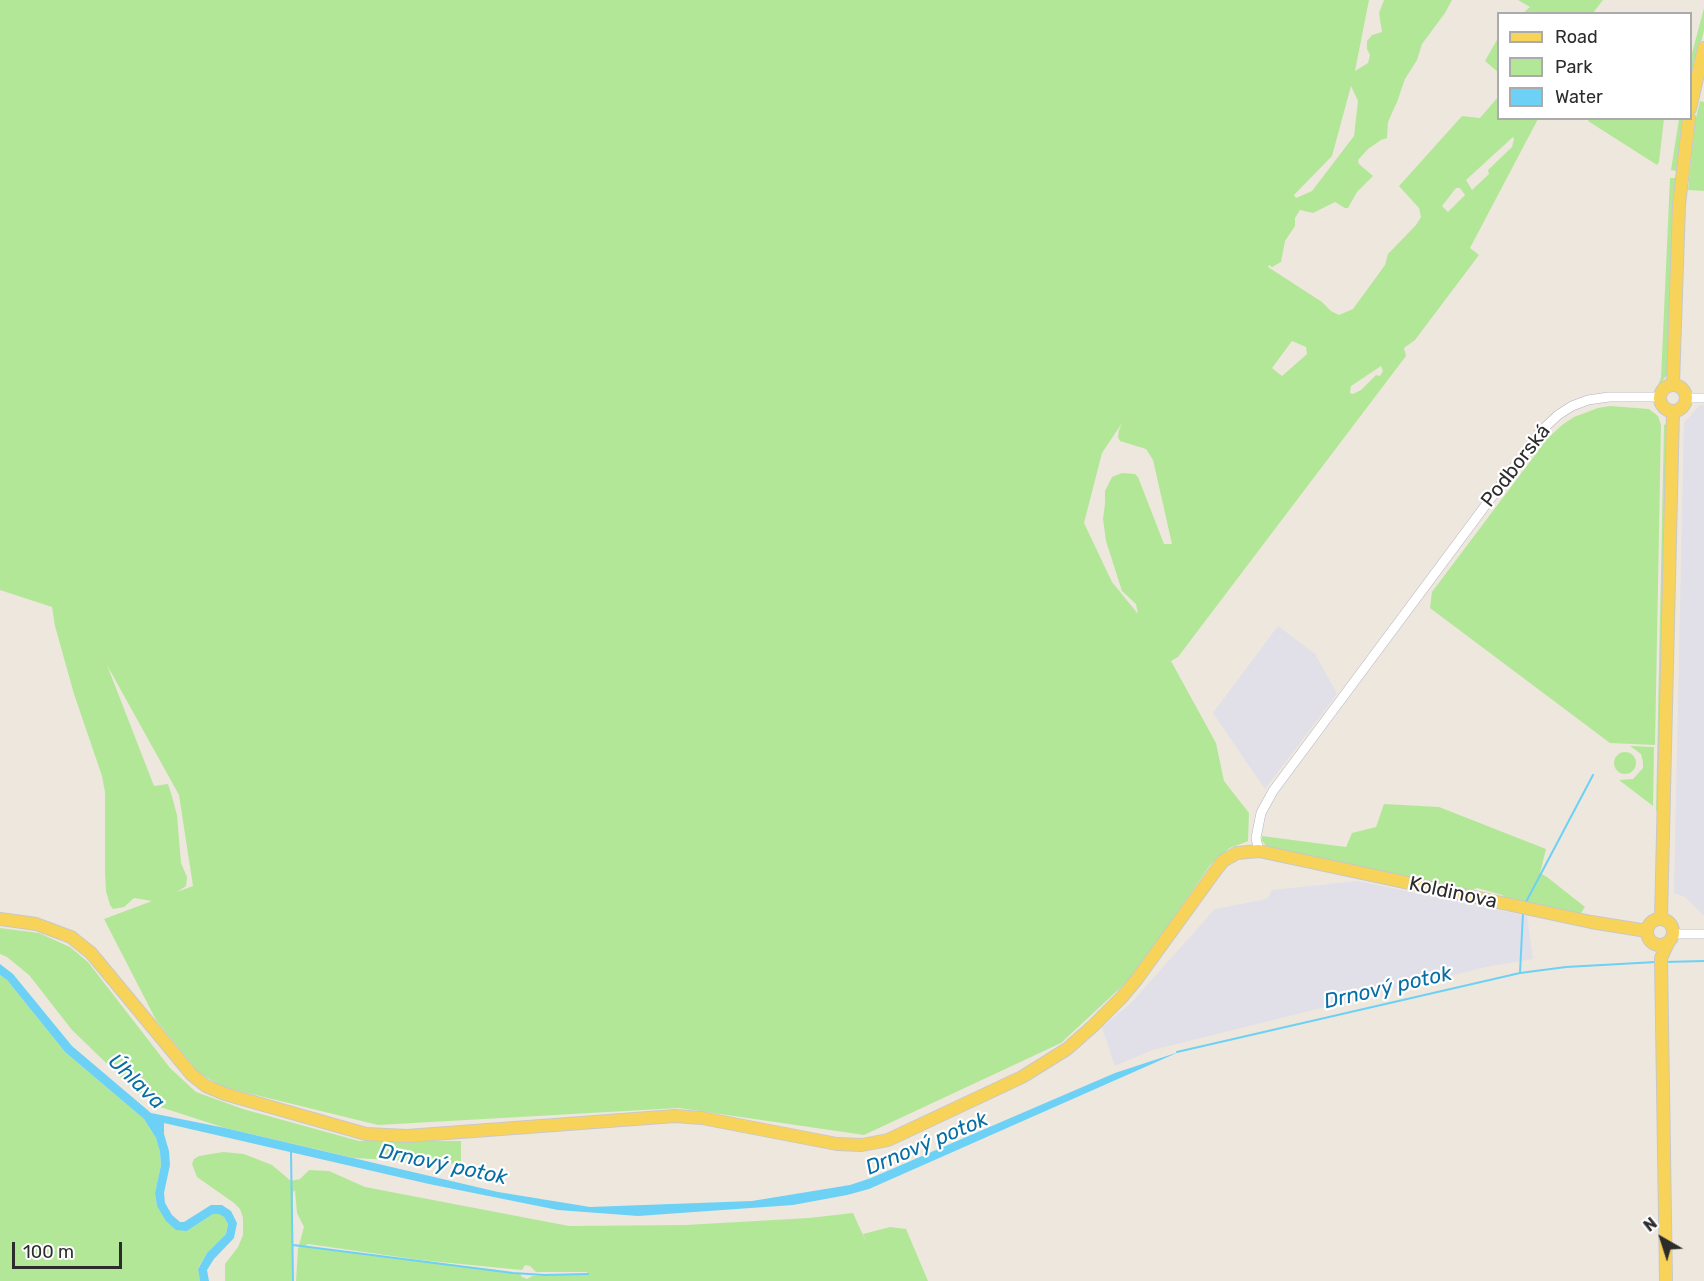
<!DOCTYPE html>
<meta charset="utf-8">
<style>
body{margin:0}
#map{position:relative;width:1704px;height:1281px;overflow:hidden;background:#eee7de;font-family:Rubik,sans-serif}
canvas{display:block}
.legend{position:absolute;left:1497px;top:12px;width:195px;height:108px;box-sizing:border-box;background:#fff;border:2px solid #ababab;margin:0;padding:8px 10px;list-style:none;font-size:18px;color:#2c2c2c}
.legend li{display:flex;align-items:center;gap:12px;height:30px}
.legend b{width:30px;border:2px solid #ababab}
.north{position:absolute;left:1632px;top:1209px;width:60px;height:60px;-webkit-text-stroke:4px #fff;paint-order:stroke;rotate:321deg;font-size:16px;font-weight:700;line-height:24px;text-align:center;color:#2c2c2c}
.north::after{content:'';display:block;margin:auto;width:21px;height:27px;background:#2c2c2c;clip-path:polygon(50% 0,100% 100%,50% 72%,0 100%)}
.scale{position:absolute;left:12px;top:1242px;width:110px;height:27px;box-sizing:border-box;border:3px solid #2c2c2c;border-top:0;padding-left:8px;font-size:18px;line-height:21px;white-space:nowrap;color:#2c2c2c;-webkit-text-stroke:4px #fff;paint-order:stroke}
</style>
<div id="map">
<canvas width="1704" height="1281"></canvas>
<ul class="legend">
<li><b style="height:8px;background:#f8d35a"></b>Road</li>
<li><b style="height:16px;background:#b3e798"></b>Park</li>
<li><b style="height:16px;background:#6cd1f5"></b>Water</li>
</ul>
<div class="north">N</div>
<div class="scale">100 m</div>
</div>
<script>
const c = document.querySelector('canvas').getContext('2d');
c.lineJoin = 'round';
function paint(path, color) {
  c.fillStyle = color;
  c.fill(path, 'evenodd');
}
function shape(rows) {
  const path = new Path2D();
  for (const r of rows) {
    if (r.length === 3) {
      path.moveTo(r[0] + r[2], r[1]);
      path.arc(r[0], r[1], r[2], 0, 2 * Math.PI);
      continue;
    }
    path.moveTo(r[0], r[1]);
    for (let i = 2; i < r.length; i += 2) path.lineTo(r[i], r[i + 1]);
  }
  return path;
}
function trace(path, color, width, dash) {
  c.strokeStyle = color;
  c.lineWidth = width;
  c.lineCap = dash ? 'butt' : 'round';
  c.setLineDash(dash || []);
  c.stroke(path);
}
function write(font, color, halo, rows, align = 'center') {
  c.font = font + ' Rubik,sans-serif';
  c.lineWidth = 4.5;
  c.setLineDash([]);
  c.textBaseline = 'middle';
  c.strokeStyle = halo;
  c.fillStyle = color;
  for (const [text, x, y, turn = 0] of rows) {
    c.save();
    c.translate(x, y);
    c.rotate((+turn || 0) * Math.PI / 180);
    c.textAlign = isNaN(turn) ? turn : align;
    if (halo) c.strokeText(text, 0, 0);
    c.fillText(text, 0, 0);
    c.restore();
  }
}
paint(shape([
 [1704,405,1704,916,1685,897,1674,893,1684,423,1699,406],
 [1278,626,1315,654,1337,694,1265,789,1213,713],
 [1358,881,1527,916,1533,959,1490,966,1152,1050,1115,1066,1102,1027,1130,1004,1215,909,1267,899,1272,890]
]), '#e1dfe7');
paint(shape([
 [0,0,1369,0,1355,71,1368,63,1370,55,1367,49,1367,41,1372,35,1382,32,1379,13,1384,0,1452,0,1445,13,1422,44,1417,60,1405,79,1397,102,1388,122,1387,138,1381,140,1368,149,1358,160,1359,164,1373,176,1357,192,1348,208,1345,208,1335,202,1313,213,1300,210,1295,218,1295,226,1285,241,1281,262,1272,267,1269,265,1268,267,1322,302,1331,311,1339,315,1353,309,1385,265,1388,254,1416,225,1421,217,1419,208,1399,186,1462,116,1480,118,1498,97,1498,109,1497,110,1498,118,1538,119,1470,248,1479,255,1415,340,1404,348,1406,356,1178,657,1171,661,1216,743,1224,781,1249,813,1248,841,1230,848,1211,864,1132,977,1061,1043,864,1135,679,1108,378,1125,223,1087,199,1073,156,1020,104,919,152,901,134,898,124,907,113,909,110,905,106,891,105,872,105,792,102,776,74,694,55,626,52,607,0,590],
 [1351,86,1358,101,1354,136,1312,191,1296,198,1294,195,1332,156],
 [1513,137,1514,139,1512,147,1488,170,1489,174,1472,190,1466,180],
 [1456,188,1460,188,1465,195,1448,212,1442,206],
 [1292,341,1306,347,1307,354,1282,376,1272,368],
 [1381,366,1383,371,1380,376,1376,375,1361,390,1353,394,1350,393,1351,386],
 [1122,423,1119,430,1118,437,1120,441,1146,449,1153,460,1172,544,1164,544,1138,477,1135,474,1122,473,1112,477,1105,491,1105,504,1103,519,1106,541,1122,591,1136,604,1138,614,1112,582,1084,523,1102,453],
 [107,665,179,795,193,886,177,892,186,886,187,877,181,863,177,815,171,793,168,784,154,786],
 [1518,0,1603,0,1593,13,1522,14,1530,7],
 [1704,8,1704,30,1691,86,1691,57],
 [1498,38,1498,72,1485,61],
 [1700,101,1704,102,1704,191,1688,190,1695,122],
 [1590,118,1664,119,1659,162,1657,165,1588,121],
 [1679,119,1684,119,1676,171,1671,170],
 [1670,178,1677,178,1667,375,1657,388,1661,378],
 [1610,406,1649,409,1658,416,1661,425,1655,745,1610,743,1430,608,1432,592,1547,439,1562,425,1574,417,1598,408],
 [1666,424,1659,811,1656,811,1664,425],
 [1630,746,1654,747,1653,806,1619,780,1633,779,1643,768,1643,762,1641,754],
 [1625,763,11],
 [1384,804,1439,807,1546,849,1540,873,1547,877,1585,907,1579,916,1511,901,1502,895,1477,888,1468,892,1269,849,1262,841,1262,836,1346,847,1352,833,1376,827],
 [0,928,39,933,70,947,88,962,170,1068,196,1092,243,1109,359,1141,461,1141,461,1164,354,1158,225,1128,157,1106,129,1085,72,1030,29,975,7,957,0,954],
 [0,975,7,980,65,1052,144,1119,156,1138,160,1152,161,1165,155,1193,157,1206,187,1231,213,1214,220,1214,224,1217,228,1224,226,1234,207,1253,198,1268,200,1281,0,1281],
 [223,1152,244,1154,272,1165,291,1181,300,1179,309,1170,329,1171,365,1187,569,1226,685,1225,809,1218,853,1213,867,1244,863,1234,890,1227,906,1229,928,1281,296,1281,298,1249,304,1227,297,1213,295,1190,293,1192,292,1281,225,1281,225,1264,238,1247,243,1235,243,1218,240,1209,234,1203,197,1177,192,1164,194,1159,199,1156],
 [308,1244,420,1260,522,1270,525,1265,530,1266,536,1272,587,1272,589,1274,532,1276,527,1279,522,1277,520,1274,497,1270,308,1247,306,1245]
]), '#b3e798');
paint(shape([
 [0,964,13,974,72,1046,151,1113,225,1128,498,1192,590,1207,752,1201,850,1185,871,1178,1115,1073,1179,1052,869,1189,847,1195,793,1205,638,1216,558,1210,429,1184,164,1123,164,1134,169,1151,170,1165,164,1193,165,1203,172,1215,180,1222,184,1222,211,1205,222,1205,231,1211,237,1223,234,1238,214,1259,207,1270,209,1281,200,1281,198,1269,207,1253,226,1234,228,1224,224,1217,219,1214,213,1214,187,1231,176,1230,166,1221,157,1206,155,1193,161,1165,160,1152,156,1138,144,1119,65,1052,7,980,0,975]
]), '#6cd1f5');
trace(shape([
 [1526,902,1593,775],
 [1665,962,1704,961],
 [1520,973,1523,913],
 [1177,1052,1520,973,1566,967,1656,962],
 [291,1152,293,1281],
 [293,1245,513,1273,544,1275,588,1274]
]), '#6cd1f5', 2);
const minor = shape([
 [1687,398,1704,398],
 [1259,851,1256,838,1261,813,1273,791,1540,432,1558,415,1572,406,1588,400,1609,397,1660,397],
 [1673,934,1704,934]
]);
const major = shape([
 [1690,109,1704,48],
 [1673,384,1679,205,1689,118],
 [1673,398,13],
 [0,919,36,924,71,937,91,953,192,1075,206,1086,225,1094,366,1134,407,1136,675,1116,702,1118,837,1144,862,1145,888,1140,1022,1077,1067,1049,1093,1026,1122,997,1137,979,1216,870,1223,861,1237,853,1259,851,1591,922,1647,931],
 [1661,919,1673,411],
 [1660,932,13],
 [1666,1281,1661,958,1668,943]
]);
trace(minor, '#b2b4c0', 10);
trace(major, '#c8c8c8', 14);
trace(minor, '#fff', 9);
trace(major, '#f8d35a', 12);
write('20px', '#2c2c2c', '#fff', [
 ["Podborská",1516,466,-52],
 ["Koldinova",1453,893,12]
]);
write('italic 21px', '#076fa5', '#fff', [
 ["Drnový potok",1388,988,-13],
 ["Úhlava",136,1082,44],
 ["Drnový potok",927,1144,-23],
 ["Drnový potok",443,1165,12]
]);
</script>
